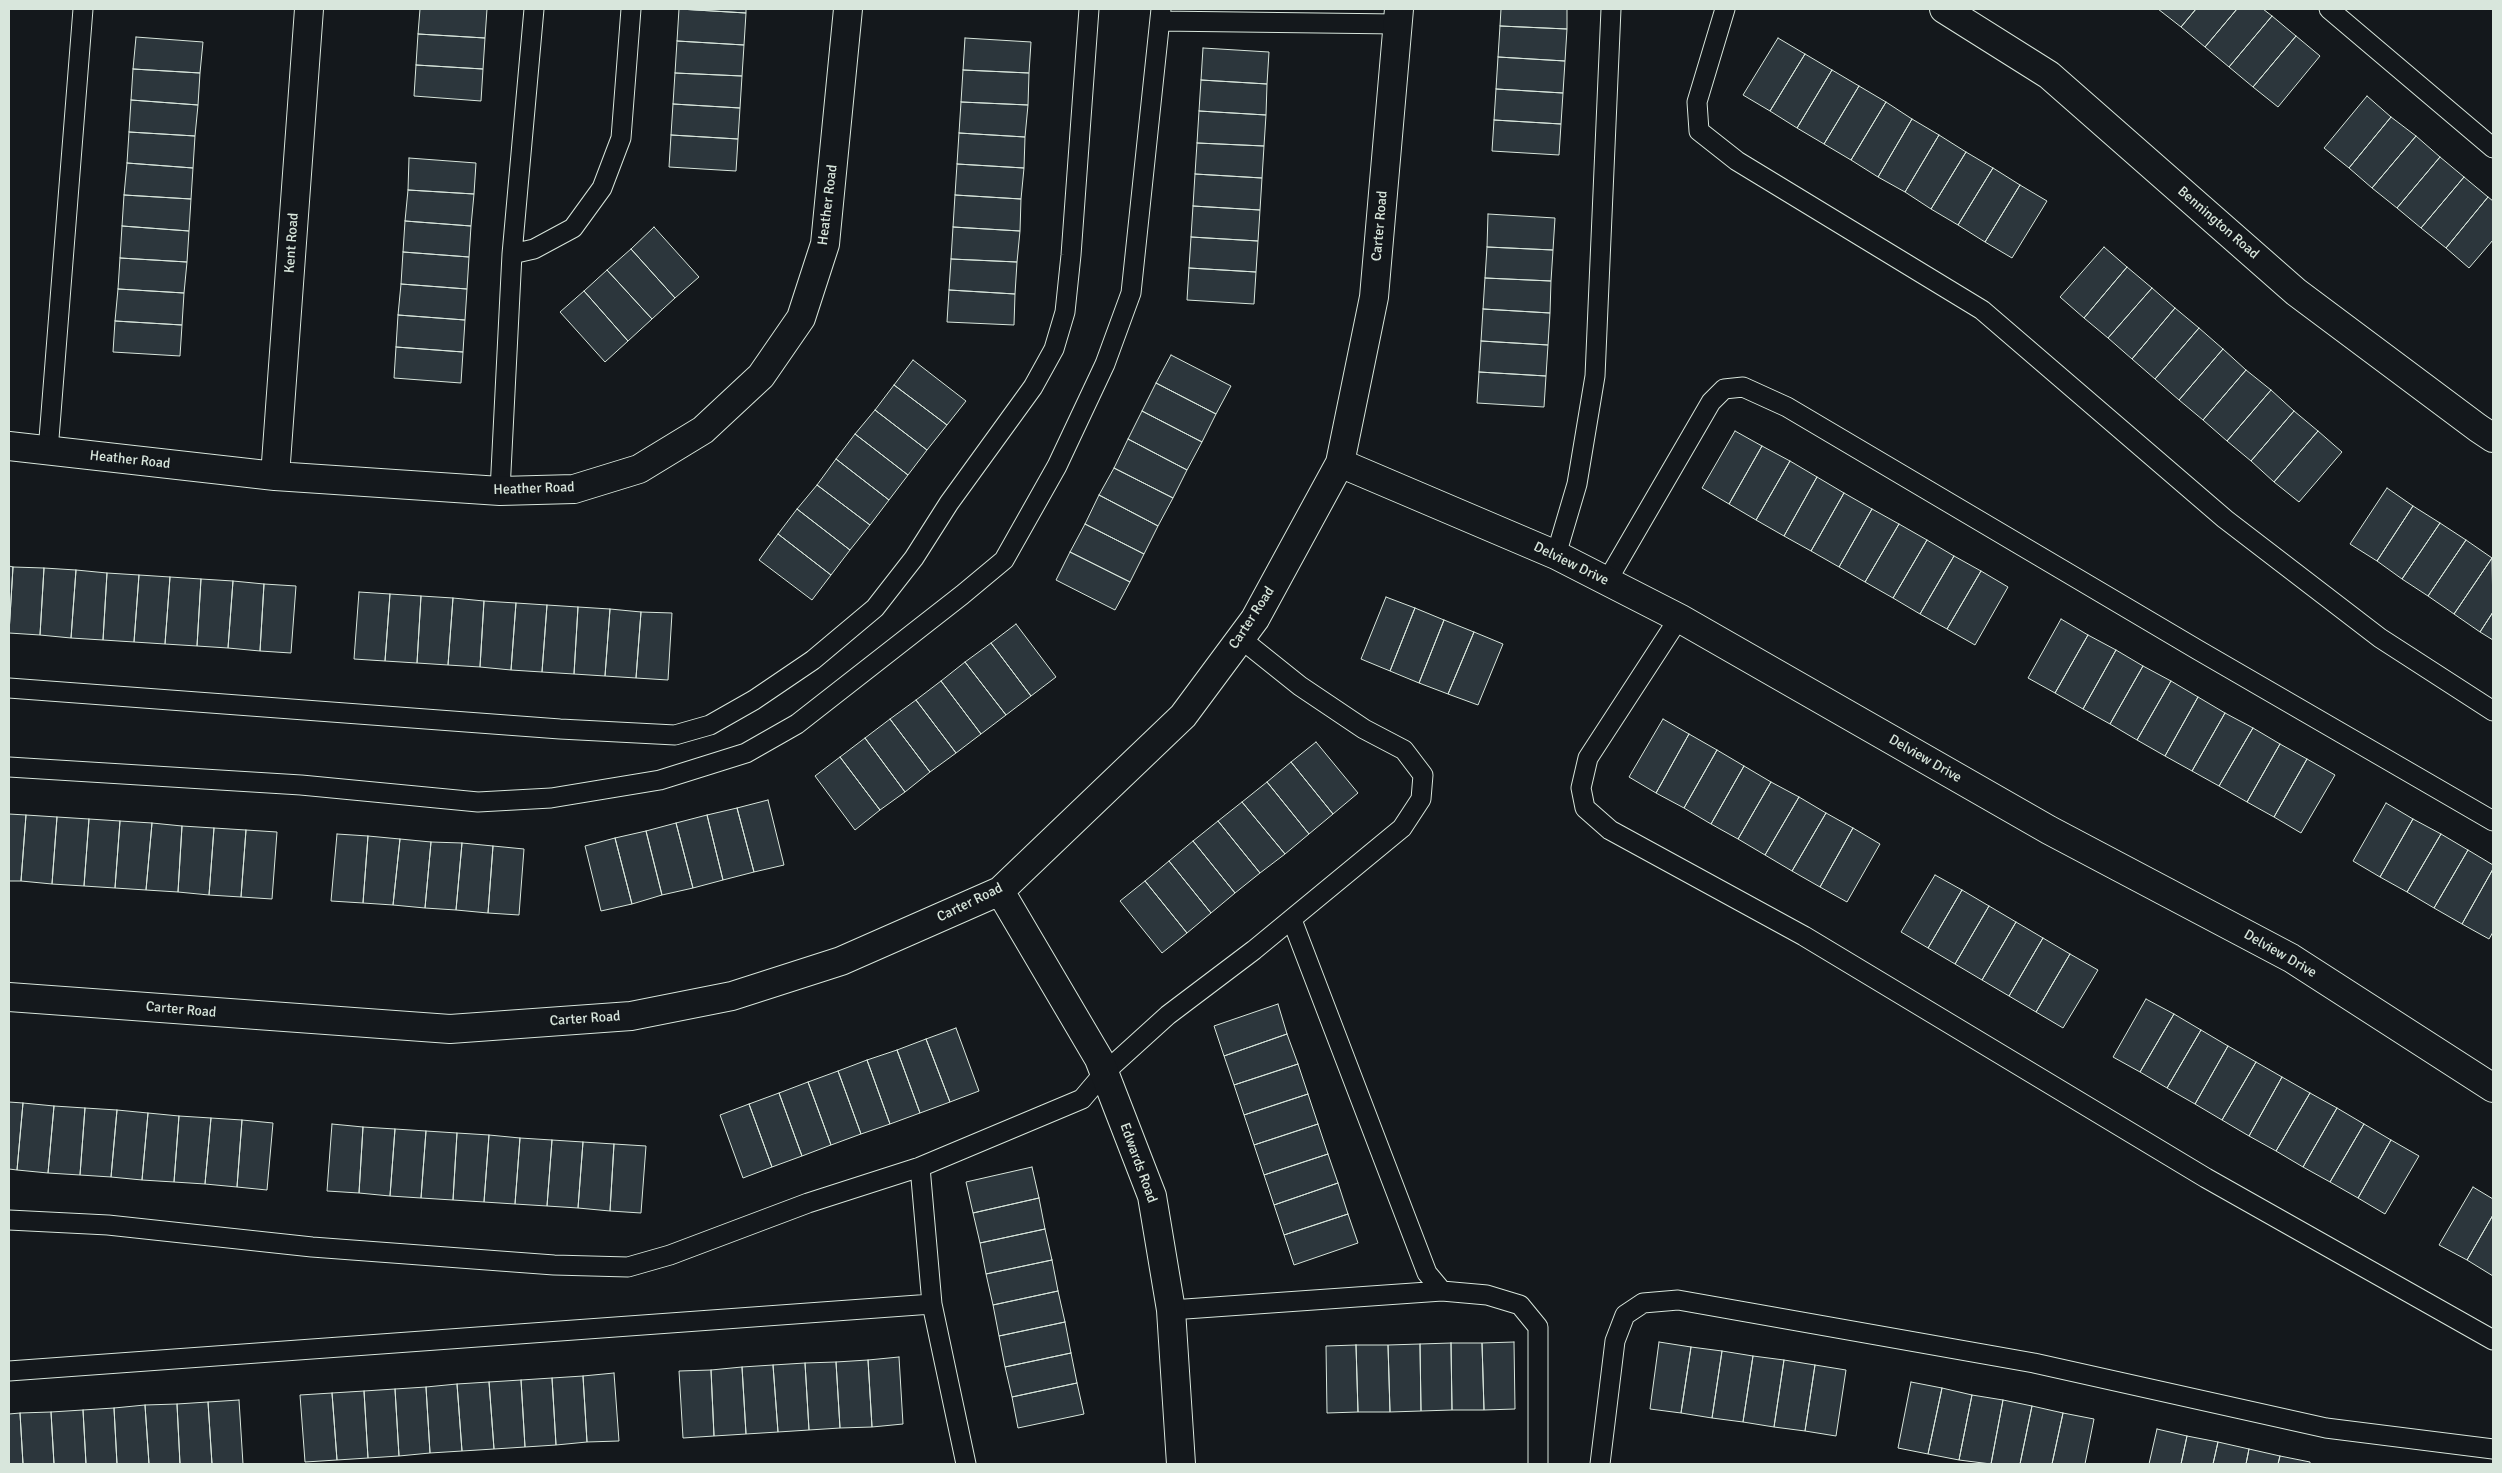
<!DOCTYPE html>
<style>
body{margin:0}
#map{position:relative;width:2502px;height:1473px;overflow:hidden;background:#14181c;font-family:Signika,sans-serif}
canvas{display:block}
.frame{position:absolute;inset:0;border:10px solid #d8e6dc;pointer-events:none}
</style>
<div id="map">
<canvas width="2502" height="1473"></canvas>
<div class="frame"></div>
</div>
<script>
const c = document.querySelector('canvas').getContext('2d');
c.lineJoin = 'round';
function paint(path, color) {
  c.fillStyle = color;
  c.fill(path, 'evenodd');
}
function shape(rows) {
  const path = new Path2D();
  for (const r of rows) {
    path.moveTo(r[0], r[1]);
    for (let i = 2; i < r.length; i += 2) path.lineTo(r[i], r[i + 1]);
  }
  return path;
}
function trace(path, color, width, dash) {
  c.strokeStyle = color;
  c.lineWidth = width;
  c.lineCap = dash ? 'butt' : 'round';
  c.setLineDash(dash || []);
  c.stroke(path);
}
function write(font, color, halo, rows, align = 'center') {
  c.font = font + ' Signika,sans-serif';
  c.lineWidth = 4;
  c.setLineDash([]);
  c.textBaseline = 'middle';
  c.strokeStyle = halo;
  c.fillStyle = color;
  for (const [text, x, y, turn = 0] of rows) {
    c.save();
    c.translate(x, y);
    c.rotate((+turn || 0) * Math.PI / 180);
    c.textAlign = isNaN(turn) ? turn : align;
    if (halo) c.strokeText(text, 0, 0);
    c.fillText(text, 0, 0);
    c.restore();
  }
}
const building = shape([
 [420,9,487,9,485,38,418,34,420,9],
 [679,9,746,9,746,13,679,9],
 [679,9,746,13,744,45,677,41,679,9],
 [1501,9,1567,9,1567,29,1500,26,1501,9],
 [2158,9,2196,9,2181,27,2158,9],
 [2196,9,2237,9,2205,47,2181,27,2196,9],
 [2237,9,2263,9,2272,16,2229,67,2205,47,2237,9],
 [2272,16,2296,36,2253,87,2229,67,2272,16],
 [1500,26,1567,29,1565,61,1498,57,1500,26],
 [418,34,485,38,483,69,416,65,418,34],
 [2296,36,2320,56,2278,107,2253,87,2296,36],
 [136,37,203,42,200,73,133,69,136,37],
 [965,38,1031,42,1029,73,963,70,965,38],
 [1778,38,1805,54,1770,111,1743,95,1778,38],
 [677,41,744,45,742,76,675,73,677,41],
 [1203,48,1269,52,1267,84,1201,80,1203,48],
 [1805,54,1832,70,1797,128,1770,111,1805,54],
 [1498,57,1565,61,1563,93,1496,89,1498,57],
 [416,65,483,69,481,101,414,96,416,65],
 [133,69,200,73,198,105,131,100,133,69],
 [963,70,1029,73,1028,105,961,102,963,70],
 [1832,70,1859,86,1824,144,1797,128,1832,70],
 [675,73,742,76,740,108,673,104,675,73],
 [1201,80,1267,84,1266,115,1199,111,1201,80],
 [1859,86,1886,102,1851,160,1824,144,1859,86],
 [1496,89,1563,93,1561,124,1494,120,1496,89],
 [2367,96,2391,117,2349,168,2324,148,2367,96],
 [131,100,198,105,195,136,129,132,131,100],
 [961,102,1028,105,1025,137,959,133,961,102],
 [1886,102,1912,119,1878,177,1851,160,1886,102],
 [673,104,740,108,738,139,671,135,673,104],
 [1199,111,1266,115,1264,146,1197,143,1199,111],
 [2391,117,2416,136,2372,188,2349,168,2391,117],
 [1912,119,1939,135,1905,192,1878,177,1912,119],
 [1494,120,1561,124,1559,155,1492,151,1494,120],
 [129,132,195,136,193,168,127,163,129,132],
 [959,133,1025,137,1024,168,957,164,959,133],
 [671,135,738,139,736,171,669,167,671,135],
 [1939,135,1966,152,1931,209,1905,192,1939,135],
 [2416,136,2440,157,2397,208,2372,188,2416,136],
 [1197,143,1264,146,1262,178,1195,174,1197,143],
 [1966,152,1993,168,1958,225,1931,209,1966,152],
 [2440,157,2464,177,2421,228,2397,208,2440,157],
 [409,158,476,163,474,194,408,190,409,158],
 [127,163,193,168,191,199,124,195,127,163],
 [957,164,1024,168,1021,199,955,195,957,164],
 [1993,168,2020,185,1985,242,1958,225,1993,168],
 [1195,174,1262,178,1260,210,1193,206,1195,174],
 [2464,177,2488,197,2446,248,2421,228,2464,177],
 [2020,185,2047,201,2012,258,1985,242,2020,185],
 [408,190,474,194,471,226,405,221,408,190],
 [124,195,191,199,189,231,122,226,124,195],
 [955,195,1021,199,1020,231,953,227,955,195],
 [2488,197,2493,201,2493,240,2469,268,2446,248,2488,197],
 [1193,206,1260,210,1258,241,1191,237,1193,206],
 [1488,214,1555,218,1553,250,1487,247,1488,214],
 [405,221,471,226,469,257,403,252,405,221],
 [122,226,189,231,187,262,120,258,122,226],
 [654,227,699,277,675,298,631,249,654,227],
 [953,227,1020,231,1017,262,951,259,953,227],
 [1191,237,1258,241,1256,272,1189,268,1191,237],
 [1487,247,1553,250,1551,281,1485,278,1487,247],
 [2104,247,2127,267,2084,318,2060,297,2104,247],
 [631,249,675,298,652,319,607,270,631,249],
 [403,252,469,257,467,289,401,284,403,252],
 [120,258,187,262,184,293,118,289,120,258],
 [951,259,1017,262,1015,294,949,290,951,259],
 [2127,267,2152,288,2108,338,2084,318,2127,267],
 [1189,268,1256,272,1254,304,1187,300,1189,268],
 [607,270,652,319,628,341,584,291,607,270],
 [1485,278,1551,281,1550,313,1483,309,1485,278],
 [401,284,467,289,465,320,398,315,401,284],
 [2152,288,2175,308,2132,359,2108,338,2152,288],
 [118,289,184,293,182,325,115,321,118,289],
 [949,290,1015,294,1014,325,947,322,949,290],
 [584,291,628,341,605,362,560,312,584,291],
 [2175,308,2199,328,2155,379,2132,359,2175,308],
 [1483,309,1550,313,1548,345,1481,341,1483,309],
 [398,315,465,320,463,352,396,347,398,315],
 [115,321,182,325,180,356,113,352,115,321],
 [2199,328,2223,349,2179,400,2155,379,2199,328],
 [1481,341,1548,345,1546,376,1479,372,1481,341],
 [396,347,463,352,461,383,394,378,396,347],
 [2223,349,2246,370,2203,420,2179,400,2223,349],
 [1171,355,1231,386,1216,414,1156,383,1171,355],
 [913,360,966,401,947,425,894,385,913,360],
 [2246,370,2271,390,2227,441,2203,420,2246,370],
 [1479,372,1546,376,1544,407,1477,403,1479,372],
 [1156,383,1216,414,1202,442,1142,411,1156,383],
 [894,385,947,425,927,450,875,410,894,385],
 [2271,390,2294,411,2251,461,2227,441,2271,390],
 [875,410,927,450,908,475,855,434,875,410],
 [1142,411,1202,442,1187,470,1128,439,1142,411],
 [2294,411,2318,431,2274,482,2251,461,2294,411],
 [1735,431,1762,446,1729,504,1702,488,1735,431],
 [2318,431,2342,452,2299,502,2274,482,2318,431],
 [855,434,908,475,889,500,836,459,855,434],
 [1128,439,1187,470,1173,498,1114,468,1128,439],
 [1762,446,1790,461,1756,520,1729,504,1762,446],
 [836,459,889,500,870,525,817,485,836,459],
 [1790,461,1817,477,1784,536,1756,520,1790,461],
 [1114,468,1173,498,1158,526,1099,495,1114,468],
 [1817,477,1844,493,1811,551,1784,536,1817,477],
 [817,485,870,525,850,550,797,509,817,485],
 [2387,488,2413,506,2377,561,2350,544,2387,488],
 [1844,493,1872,509,1839,567,1811,551,1844,493],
 [1099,495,1158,526,1144,554,1085,524,1099,495],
 [2413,506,2440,523,2402,579,2377,561,2413,506],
 [797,509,850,550,831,575,778,534,797,509],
 [1872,509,1899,524,1865,582,1839,567,1872,509],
 [2440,523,2466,540,2428,596,2402,579,2440,523],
 [1085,524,1144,554,1130,582,1070,552,1085,524],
 [1899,524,1927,540,1893,598,1865,582,1899,524],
 [778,534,831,575,812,600,759,560,778,534],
 [1927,540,1954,556,1920,614,1893,598,1927,540],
 [2466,540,2492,558,2454,614,2428,596,2466,540],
 [1070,552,1130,582,1115,610,1056,580,1070,552],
 [1954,556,1981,571,1947,629,1920,614,1954,556],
 [2492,558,2493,612,2480,632,2454,614,2492,558],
 [9,566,13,567,9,633,9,566],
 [13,567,44,568,40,635,9,633,13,567],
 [44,568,76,570,71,638,40,635,44,568],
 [76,570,107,573,103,640,71,638,76,570],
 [1981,571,2008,587,1975,645,1947,629,1981,571],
 [107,573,139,575,134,642,103,640,107,573],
 [139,575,170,577,165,644,134,642,139,575],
 [170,577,201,579,197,646,165,644,170,577],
 [201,579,233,581,228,648,197,646,201,579],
 [233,581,264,584,260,651,228,648,233,581],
 [264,584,296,586,291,653,260,651,264,584],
 [359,592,390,594,385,661,354,659,359,592],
 [390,594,421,596,417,663,385,661,390,594],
 [421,596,453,598,448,665,417,663,421,596],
 [1386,597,1415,608,1390,671,1361,659,1386,597],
 [453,598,484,601,480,667,448,665,453,598],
 [484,601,516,603,511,670,480,667,484,601],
 [516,603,547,605,542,672,511,670,516,603],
 [547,605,578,607,574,674,542,672,547,605],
 [578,607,610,609,605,676,574,674,578,607],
 [1415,608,1444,620,1419,683,1390,671,1415,608],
 [610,609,641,612,636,678,605,676,610,609],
 [641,612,672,613,668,680,636,678,641,612],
 [2493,612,2493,640,2480,632,2493,612],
 [2061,619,2088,635,2055,693,2028,678,2061,619],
 [1444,620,1474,632,1448,694,1419,683,1444,620],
 [1016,624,1056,677,1031,696,991,643,1016,624],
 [1474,632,1503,644,1478,705,1448,694,1474,632],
 [2088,635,2116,650,2083,709,2055,693,2088,635],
 [991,643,1031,696,1006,715,965,662,991,643],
 [2116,650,2143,666,2110,724,2083,709,2116,650],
 [965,662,1006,715,981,734,941,681,965,662],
 [2143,666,2171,681,2137,740,2110,724,2143,666],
 [941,681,981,734,956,753,916,700,941,681],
 [2171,681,2198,697,2165,756,2137,740,2171,681],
 [2198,697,2225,713,2192,771,2165,756,2198,697],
 [916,700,956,753,930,772,890,719,916,700],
 [2225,713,2253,728,2219,786,2192,771,2225,713],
 [890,719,930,772,905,792,865,738,890,719],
 [1663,719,1689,734,1656,793,1629,777,1663,719],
 [2253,728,2280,744,2247,802,2219,786,2253,728],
 [1689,734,1717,750,1684,808,1656,793,1689,734],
 [865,738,905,792,880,810,840,757,865,738],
 [1316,742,1358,793,1333,814,1291,762,1316,742],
 [2280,744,2307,759,2274,817,2247,802,2280,744],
 [1717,750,1744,766,1711,824,1684,808,1717,750],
 [840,757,880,810,855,830,815,776,840,757],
 [2307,759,2335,775,2301,833,2274,817,2307,759],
 [1291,762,1333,814,1309,834,1267,782,1291,762],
 [1744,766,1771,782,1738,839,1711,824,1744,766],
 [1267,782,1309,834,1285,854,1242,802,1267,782],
 [1771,782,1799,797,1765,855,1738,839,1771,782],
 [1799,797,1826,813,1792,871,1765,855,1799,797],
 [768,800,784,865,754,872,737,808,768,800],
 [1242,802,1285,854,1260,873,1218,821,1242,802],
 [2386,803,2413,819,2380,877,2353,861,2386,803],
 [737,808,754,872,723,880,707,815,737,808],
 [1826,813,1853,828,1820,887,1792,871,1826,813],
 [9,814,26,815,21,881,9,881,9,814],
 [26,815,57,817,52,884,21,881,26,815],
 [707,815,723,880,693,888,676,823,707,815],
 [57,817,89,819,84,886,52,884,57,817],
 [89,819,120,821,115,888,84,886,89,819],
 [2413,819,2441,834,2407,892,2380,877,2413,819],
 [120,821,152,823,146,890,115,888,120,821],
 [1218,821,1260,873,1235,893,1193,841,1218,821],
 [152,823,182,826,178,892,146,890,152,823],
 [676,823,693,888,662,895,646,831,676,823],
 [182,826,214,828,209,895,178,892,182,826],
 [214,828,246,830,241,897,209,895,214,828],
 [1853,828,1880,844,1847,902,1820,887,1853,828],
 [246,830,277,832,272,899,241,897,246,830],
 [646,831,662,895,632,904,615,838,646,831],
 [337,834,368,836,363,903,331,901,337,834],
 [2441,834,2468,850,2434,908,2407,892,2441,834],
 [368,836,400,839,393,905,363,903,368,836],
 [615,838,632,904,601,911,585,846,615,838],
 [400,839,431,842,425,908,393,905,400,839],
 [1193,841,1235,893,1211,913,1169,861,1193,841],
 [431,842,462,843,456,910,425,908,431,842],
 [462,843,493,846,488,913,456,910,462,843],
 [493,846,524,849,519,915,488,913,493,846],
 [2468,850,2493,865,2493,869,2462,924,2434,908,2468,850],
 [1169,861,1211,913,1187,933,1145,881,1169,861],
 [2493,869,2493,932,2489,939,2462,924,2493,869],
 [1935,875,1962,890,1928,948,1901,932,1935,875],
 [1145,881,1187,933,1162,953,1120,901,1145,881],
 [1962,890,1989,906,1955,964,1928,948,1962,890],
 [1989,906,2016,922,1982,980,1955,964,1989,906],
 [2016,922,2043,938,2009,996,1982,980,2016,922],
 [2043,938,2070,954,2036,1012,2009,996,2043,938],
 [2070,954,2098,970,2063,1028,2036,1012,2070,954],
 [2146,999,2174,1014,2140,1072,2113,1057,2146,999],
 [1278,1004,1287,1034,1224,1056,1214,1026,1278,1004],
 [2174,1014,2201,1030,2167,1088,2140,1072,2174,1014],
 [956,1028,979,1091,950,1102,926,1039,956,1028],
 [2201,1030,2228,1046,2195,1104,2167,1088,2201,1030],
 [1287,1034,1298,1064,1234,1085,1224,1056,1287,1034],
 [926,1039,950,1102,920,1113,897,1050,926,1039],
 [2228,1046,2256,1062,2222,1120,2195,1104,2228,1046],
 [897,1050,920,1113,890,1124,867,1060,897,1050],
 [867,1060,890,1124,861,1134,838,1071,867,1060],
 [2256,1062,2282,1077,2249,1136,2222,1120,2256,1062],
 [1298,1064,1308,1094,1244,1115,1234,1085,1298,1064],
 [838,1071,861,1134,831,1145,808,1082,838,1071],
 [2282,1077,2310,1093,2276,1151,2249,1136,2282,1077],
 [808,1082,831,1145,802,1156,779,1093,808,1082],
 [779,1093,802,1156,772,1167,749,1104,779,1093],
 [2310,1093,2337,1108,2303,1167,2276,1151,2310,1093],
 [1308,1094,1318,1124,1254,1145,1244,1115,1308,1094],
 [9,1102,23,1103,17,1170,9,1169,9,1102],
 [23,1103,54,1106,48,1173,17,1170,23,1103],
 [749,1104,772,1167,743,1178,720,1115,749,1104],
 [54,1106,85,1108,80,1175,48,1173,54,1106],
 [85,1108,117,1110,111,1177,80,1175,85,1108],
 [2337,1108,2364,1124,2330,1182,2303,1167,2337,1108],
 [117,1110,148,1113,142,1180,111,1177,117,1110],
 [148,1113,179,1116,174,1182,142,1180,148,1113],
 [179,1116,211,1118,205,1184,174,1182,179,1116],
 [211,1118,242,1120,237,1187,205,1184,211,1118],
 [242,1120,273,1123,267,1190,237,1187,242,1120],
 [332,1124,363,1127,359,1193,327,1191,332,1124],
 [1318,1124,1328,1154,1264,1175,1254,1145,1318,1124],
 [2364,1124,2391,1140,2358,1198,2330,1182,2364,1124],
 [363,1127,395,1129,390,1196,359,1193,363,1127],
 [395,1129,426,1131,421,1198,390,1196,395,1129],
 [426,1131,457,1133,453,1200,421,1198,426,1131],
 [457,1133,489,1135,484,1202,453,1200,457,1133],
 [489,1135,520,1138,515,1204,484,1202,489,1135],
 [520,1138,552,1140,547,1206,515,1204,520,1138],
 [552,1140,583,1142,578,1208,547,1206,552,1140],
 [2391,1140,2419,1156,2385,1214,2358,1198,2391,1140],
 [583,1142,614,1144,610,1211,578,1208,583,1142],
 [614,1144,646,1146,641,1213,610,1211,614,1144],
 [1328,1154,1338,1183,1274,1205,1264,1175,1328,1154],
 [1032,1167,1039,1198,973,1213,966,1182,1032,1167],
 [1338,1183,1348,1214,1284,1235,1274,1205,1338,1183],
 [2473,1187,2493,1199,2493,1215,2467,1260,2439,1245,2473,1187],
 [1039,1198,1045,1229,980,1243,973,1213,1039,1198],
 [1348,1214,1358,1243,1294,1265,1284,1235,1348,1214],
 [2493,1215,2493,1276,2467,1260,2493,1215],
 [1045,1229,1052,1260,986,1274,980,1243,1045,1229],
 [1052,1260,1058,1291,993,1305,986,1274,1052,1260],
 [1058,1291,1065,1322,999,1336,993,1305,1058,1291],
 [1065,1322,1071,1353,1005,1367,999,1336,1065,1322],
 [1514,1342,1515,1409,1484,1410,1482,1343,1514,1342],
 [1659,1342,1691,1347,1681,1413,1650,1409,1659,1342],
 [1451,1343,1482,1343,1484,1410,1452,1410,1451,1343],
 [1451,1343,1452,1410,1421,1411,1420,1344,1451,1343],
 [1420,1344,1421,1411,1390,1412,1388,1345,1420,1344],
 [1356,1345,1388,1345,1390,1412,1358,1412,1356,1345],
 [1356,1345,1358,1412,1327,1413,1326,1346,1356,1345],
 [1691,1347,1722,1351,1712,1418,1681,1413,1691,1347],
 [1722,1351,1753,1356,1743,1422,1712,1418,1722,1351],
 [1071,1353,1077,1383,1012,1397,1005,1367,1071,1353],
 [1753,1356,1784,1360,1774,1427,1743,1422,1753,1356],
 [899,1357,903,1424,872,1427,868,1360,899,1357],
 [868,1360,872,1427,840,1428,836,1362,868,1360],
 [1784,1360,1815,1365,1805,1431,1774,1427,1784,1360],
 [836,1362,840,1428,809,1430,805,1363,836,1362],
 [805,1363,809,1430,778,1432,773,1365,805,1363],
 [773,1365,778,1432,746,1434,742,1367,773,1365],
 [1815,1365,1846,1370,1836,1436,1805,1431,1815,1365],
 [742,1367,746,1434,714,1436,711,1370,742,1367],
 [711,1370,714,1436,683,1438,679,1371,711,1370],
 [614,1373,619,1441,587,1442,583,1376,614,1373],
 [583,1376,587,1442,556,1445,552,1378,583,1376],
 [552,1378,556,1445,525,1447,521,1380,552,1378],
 [521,1380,525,1447,494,1449,489,1382,521,1380],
 [489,1382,494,1449,462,1451,457,1384,489,1382],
 [1911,1382,1942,1388,1928,1454,1898,1448,1911,1382],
 [1077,1383,1084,1414,1018,1428,1012,1397,1077,1383],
 [457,1384,462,1451,430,1453,426,1387,457,1384],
 [426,1387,430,1453,399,1456,395,1389,426,1387],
 [1942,1388,1972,1395,1959,1460,1928,1454,1942,1388],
 [395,1389,399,1456,368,1458,364,1391,395,1389],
 [364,1391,368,1458,337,1460,332,1393,364,1391],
 [332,1393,337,1460,305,1462,300,1395,332,1393],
 [1972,1395,2003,1400,1991,1464,1959,1460,1972,1395],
 [239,1400,243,1464,212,1464,208,1402,239,1400],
 [2003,1400,2032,1406,2020,1464,1991,1464,2003,1400],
 [208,1402,212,1464,180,1464,177,1404,208,1402],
 [177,1404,180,1464,149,1464,145,1405,177,1404],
 [145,1405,149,1464,117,1464,114,1408,145,1405],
 [2032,1406,2063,1413,2052,1464,2020,1464,2032,1406],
 [114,1408,117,1464,86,1464,83,1410,114,1408],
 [83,1410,86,1464,54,1464,51,1412,83,1410],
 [51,1412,54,1464,23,1464,20,1413,51,1412],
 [20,1413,23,1464,9,1464,9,1414,20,1413],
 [2063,1413,2094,1419,2085,1464,2052,1464,2063,1413],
 [2157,1429,2187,1436,2181,1464,2149,1464,2157,1429],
 [2187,1436,2218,1442,2213,1464,2181,1464,2187,1436],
 [2218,1442,2249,1449,2246,1464,2213,1464,2218,1442],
 [2249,1449,2280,1456,2278,1464,2246,1464,2249,1449],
 [2280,1456,2310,1462,2310,1464,2278,1464,2280,1456]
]);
paint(building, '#2c363c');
trace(building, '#d8e6dc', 1);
const lane = shape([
 [1725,9,1697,102,1699,131,1737,161,1982,310,2225,519,2380,638,2493,711],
 [2329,9,2493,148],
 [1160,21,1397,24],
 [512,254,534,249,573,228,602,188,621,138,631,9],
 [48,451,83,9],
 [500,491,512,254,534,9],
 [1556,555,1577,484,1595,376,1611,9],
 [1607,581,1711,402,1724,389,1743,387,1787,407,2198,650,2493,821],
 [1679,618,1588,758,1581,788,1585,808,1610,830,1804,936,2206,1178,2493,1340],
 [9,688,560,729,675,735,710,725,754,700,813,660,875,608,914,558,949,503,1033,387,1054,349,1065,312,1071,255,1089,9],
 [9,767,301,785,478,802,551,798,660,780,746,753,797,724,962,595,1004,560,1057,466,1105,364,1131,293,1161,9],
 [1292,920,1427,1273,1442,1291],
 [920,1167,932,1304,966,1464],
 [9,1220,108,1225,312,1247,554,1265,628,1267,670,1255,808,1203,920,1167,1082,1099,1104,1073,1168,1015,1254,950,1402,828,1421,799,1423,775,1404,750,1364,729,1300,686,1240,638],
 [1171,1310,1442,1291,1487,1295,1520,1305,1538,1327,1538,1464],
 [9,1371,932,1304],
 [1600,1464,1615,1341,1625,1315,1643,1303,1678,1300,2034,1363,2326,1428,2493,1449]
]);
const street = shape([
 [1944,9,2049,75,2296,292,2478,428,2493,438],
 [9,446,275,476,500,491,574,489,639,469,703,430,761,376,801,318,825,244,848,9],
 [1340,463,1556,555,1679,618,2049,830,2291,958,2493,1088],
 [275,476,309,9],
 [1000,891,1099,1059,1152,1196,1171,1310,1181,1464],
 [9,997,450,1029,631,1016,732,996,841,961,1000,891,1183,716,1255,619,1340,463,1374,297,1399,9]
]);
trace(lane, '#d8e6dc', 21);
trace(street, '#d8e6dc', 30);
trace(lane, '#14181c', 19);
trace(street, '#14181c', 28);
write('14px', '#d8e6dc', '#14181c', [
 ["Heather Road",828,205,-83],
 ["Bennington Road",2218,223,41],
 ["Carter Road",1380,226,-85],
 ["Kent Road",292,243,-86],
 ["Heather Road",130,460,6],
 ["Heather Road",534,489,-2],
 ["Delview Drive",1571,564,26],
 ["Carter Road",1252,618,-57],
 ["Delview Drive",1925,759,30],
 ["Carter Road",970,903,-26],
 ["Delview Drive",2280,954,30],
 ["Carter Road",181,1010,5],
 ["Carter Road",585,1019,-4],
 ["Edwards Road",1138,1163,70]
]);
</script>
